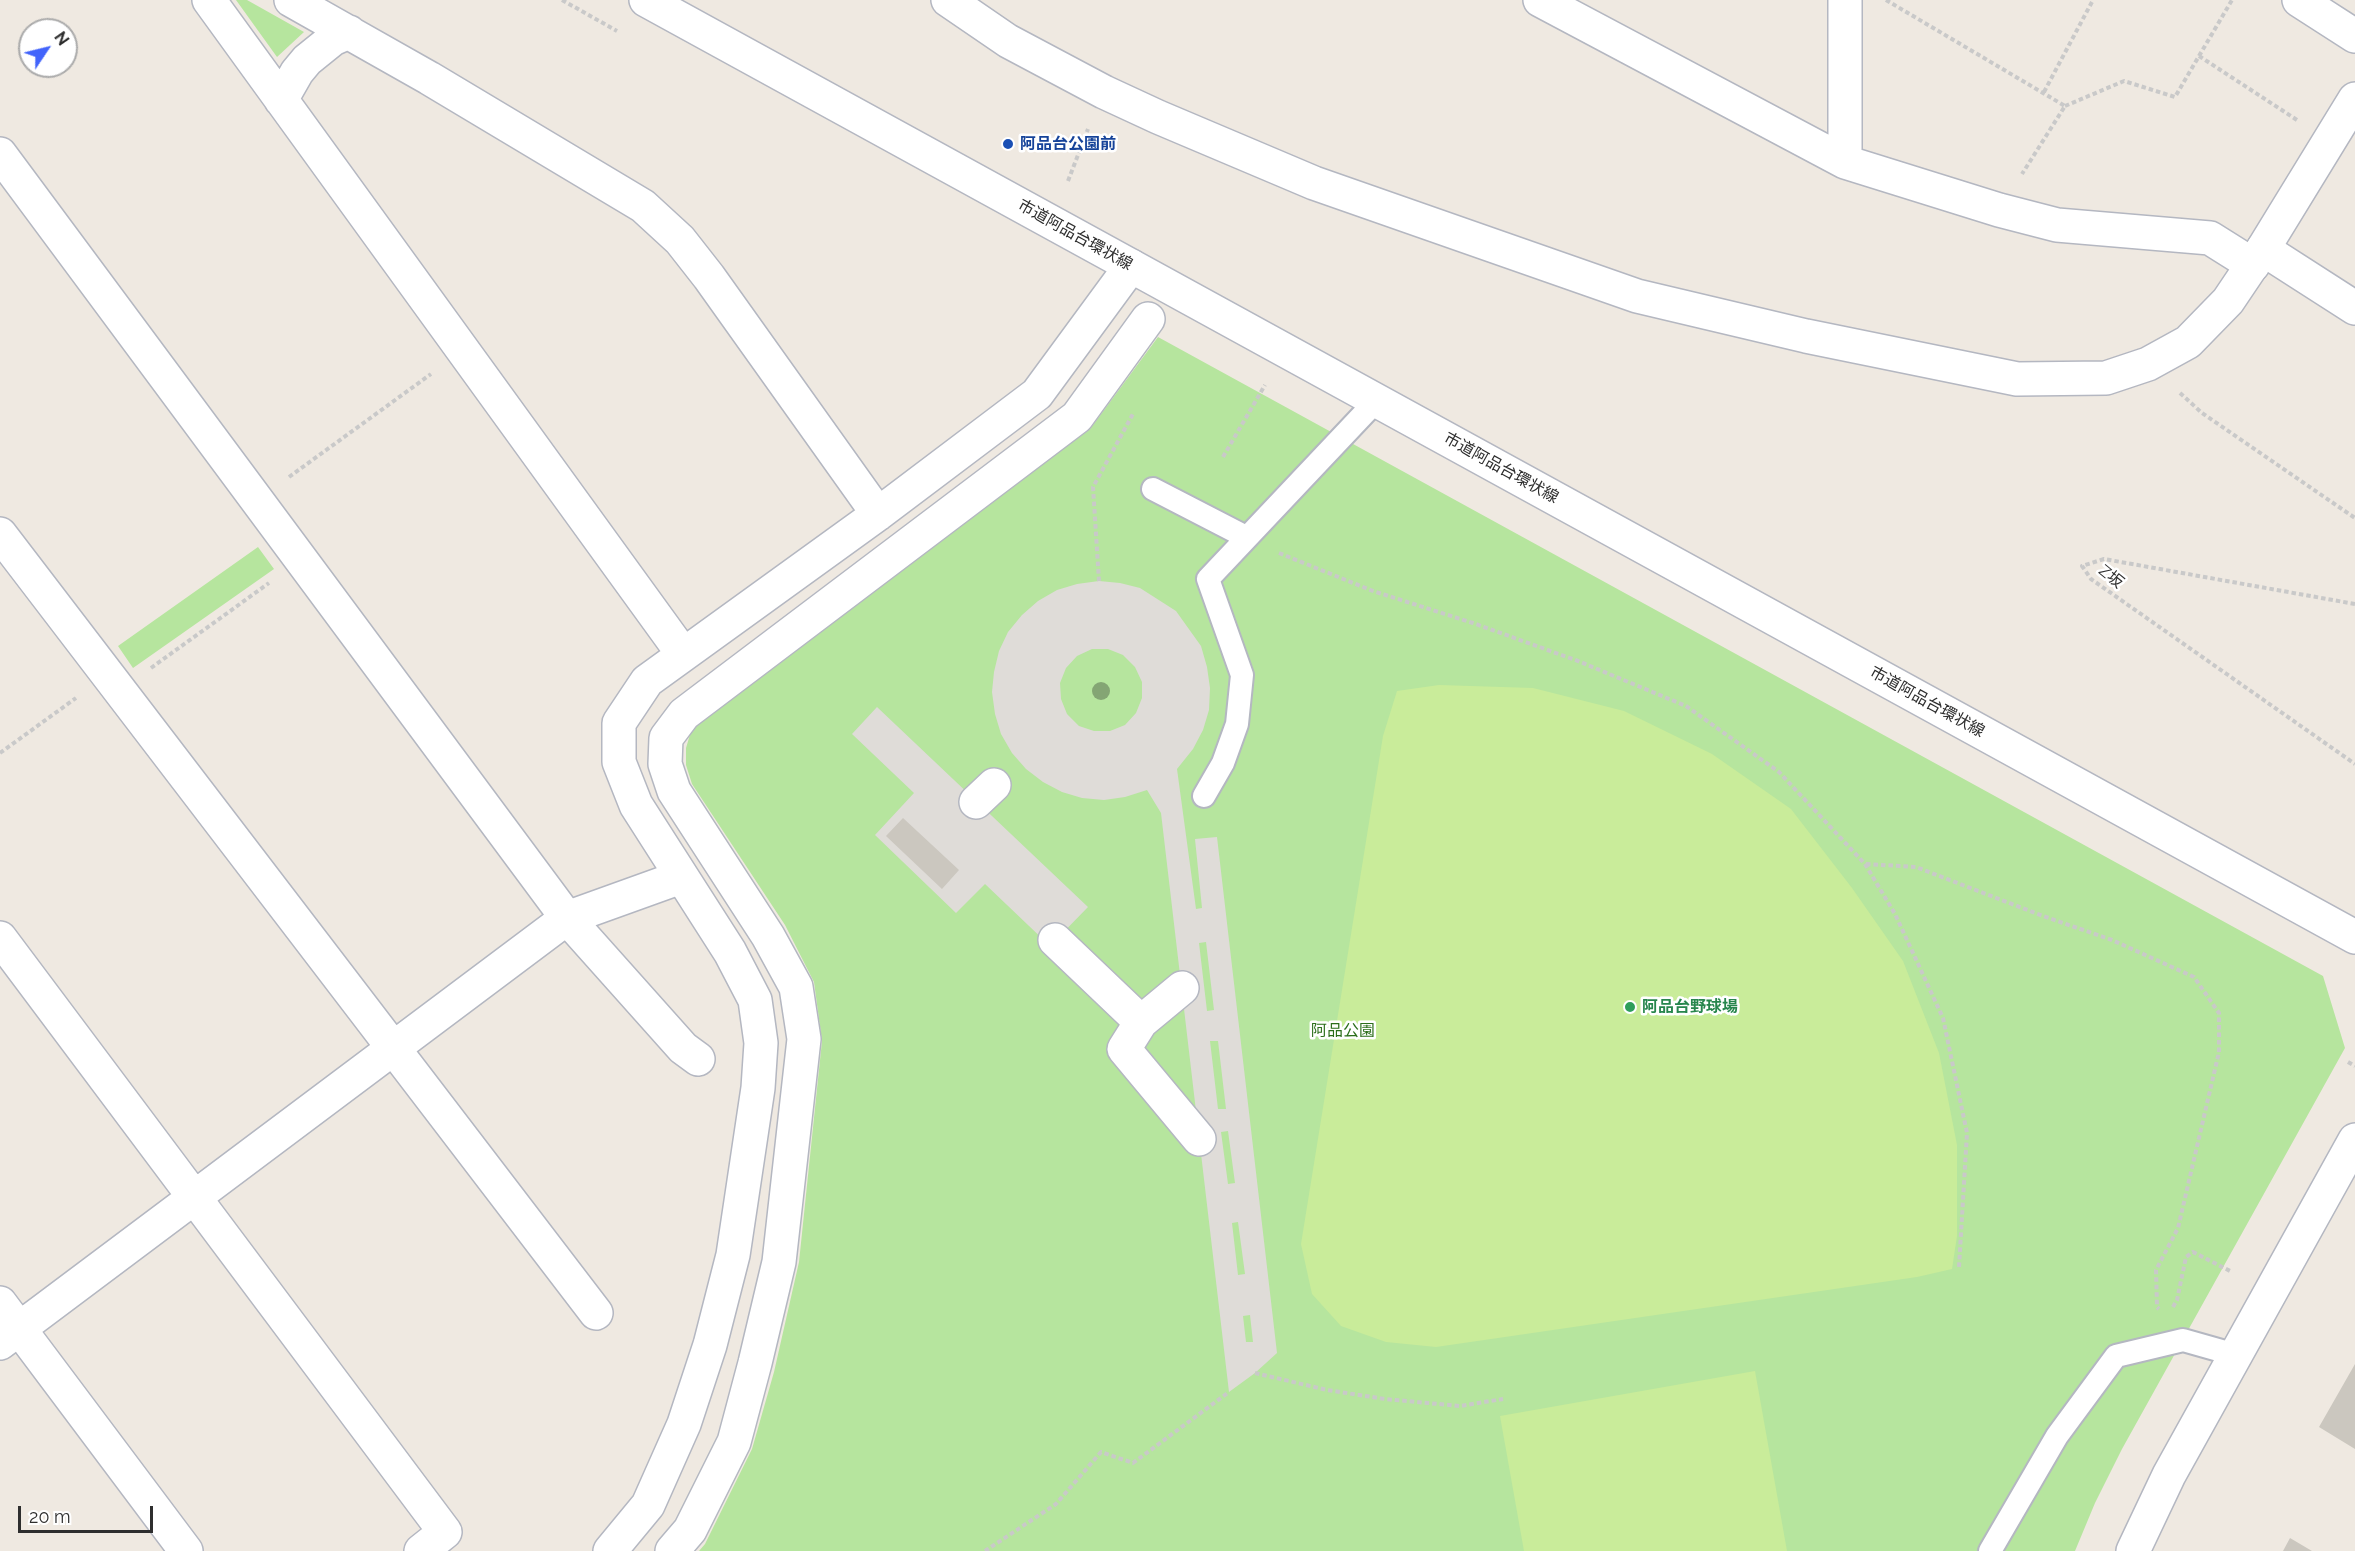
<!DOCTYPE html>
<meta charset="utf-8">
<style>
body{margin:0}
#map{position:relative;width:2355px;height:1551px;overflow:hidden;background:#efe9e1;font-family:Raleway,sans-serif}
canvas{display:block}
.north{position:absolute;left:18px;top:18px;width:60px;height:60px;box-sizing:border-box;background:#fff;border:2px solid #ababab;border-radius:50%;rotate:55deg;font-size:16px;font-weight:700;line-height:24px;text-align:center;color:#2e2e2e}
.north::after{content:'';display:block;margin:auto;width:21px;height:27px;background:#4264fb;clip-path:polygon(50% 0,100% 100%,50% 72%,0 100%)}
.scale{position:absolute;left:18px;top:1506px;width:135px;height:27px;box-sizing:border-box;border:3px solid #2e2e2e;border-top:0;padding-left:8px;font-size:18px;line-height:21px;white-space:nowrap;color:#2e2e2e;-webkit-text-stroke:4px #fff;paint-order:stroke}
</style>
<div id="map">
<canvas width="2355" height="1551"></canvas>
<div class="north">N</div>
<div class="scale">20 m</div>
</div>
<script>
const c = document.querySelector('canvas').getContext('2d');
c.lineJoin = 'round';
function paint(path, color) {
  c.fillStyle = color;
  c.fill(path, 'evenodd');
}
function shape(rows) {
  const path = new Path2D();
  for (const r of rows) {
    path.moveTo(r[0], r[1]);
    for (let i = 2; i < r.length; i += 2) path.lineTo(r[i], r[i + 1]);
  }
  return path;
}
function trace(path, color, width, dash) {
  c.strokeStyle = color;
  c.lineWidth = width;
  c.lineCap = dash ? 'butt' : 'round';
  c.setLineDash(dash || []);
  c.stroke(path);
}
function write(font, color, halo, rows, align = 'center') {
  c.font = font + ' Raleway,"Noto Sans JP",sans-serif';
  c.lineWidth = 5;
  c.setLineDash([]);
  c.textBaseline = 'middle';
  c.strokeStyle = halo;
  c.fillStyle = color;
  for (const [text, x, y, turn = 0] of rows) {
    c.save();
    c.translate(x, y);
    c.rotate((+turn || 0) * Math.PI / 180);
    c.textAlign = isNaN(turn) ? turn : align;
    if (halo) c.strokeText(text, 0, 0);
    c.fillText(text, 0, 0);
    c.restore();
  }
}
paint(shape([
 [236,0,247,0,304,32,277,57],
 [1158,337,2323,976,2345,1048,2122,1449,2095,1503,2075,1551,699,1551,705,1544,752,1449,774,1372,799,1262,822,1041,814,982,785,925,692,784,686,765,686,748,694,721,1090,429],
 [258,547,274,569,133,668,118,646]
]), '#b6e59e');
paint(shape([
 [1439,685,1533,688,1624,711,1712,754,1791,809,1852,888,1903,961,1939,1053,1957,1145,1957,1236,1952,1269,1917,1277,1436,1347,1386,1342,1341,1326,1312,1294,1301,1244,1383,736,1397,691],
 [1755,1371,1787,1551,1524,1551,1500,1416]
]), '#c9ec9a');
paint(shape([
 [1099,581,1120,583,1140,588,1176,611,1201,646,1207,667,1210,688,1209,710,1203,730,1193,749,1177,769,1196,909,1202,908,1195,839,1217,837,1277,1353,1255,1373,1229,1392,1161,813,1147,790,1125,797,1104,800,1082,798,1062,792,1043,782,1026,769,1012,753,1001,734,995,714,992,692,994,672,999,651,1008,632,1022,615,1038,601,1057,590,1077,584],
 [1092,649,1108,649,1123,655,1135,667,1142,682,1142,698,1136,713,1125,725,1110,731,1094,731,1079,726,1067,714,1061,699,1060,683,1066,668,1077,656],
 [1206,942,1214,1010,1207,1011,1199,943],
 [1210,1041,1218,1041,1226,1109,1218,1109],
 [1228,1131,1235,1183,1228,1184,1221,1132],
 [1238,1222,1245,1274,1238,1275,1232,1223],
 [1250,1315,1253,1342,1246,1342,1243,1316],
 [877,707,1088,907,1050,946,985,884,956,913,875,835,914,793,852,734]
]), '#dfdcd8');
paint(shape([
 [903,818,959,870,942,889,886,836],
 [2355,1364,2355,1449,2319,1427],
 [2290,1538,2312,1551,2283,1551]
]), '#cbc7bf');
const lane = shape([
 [1153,489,1246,537],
 [1204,796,1223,763,1237,724,1242,675,1208,579,1377,400],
 [1990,1551,2057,1436,2116,1356,2183,1340,2236,1355]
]);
const street = shape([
 [209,0,683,654],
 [291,0,429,78,643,206,680,240,709,277,878,514],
 [1540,0,1845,162,1845,0],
 [2299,0,2355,36],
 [281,100,297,72,307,60,333,39,349,32],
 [0,154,567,918,683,1048,698,1059],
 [1845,162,1999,210,2057,225,2210,238,2253,265],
 [2263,249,2355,308],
 [0,534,596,1313],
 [976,802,994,785],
 [0,938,445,1532,421,1551],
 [1055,940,1141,1022],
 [1182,988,1141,1022,1124,1049,1199,1139],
 [0,1303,186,1551],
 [0,1343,567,918,681,877],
 [610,1551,648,1505,684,1424,710,1345,733,1255,758,1088,761,1043,755,1000,730,952,636,805,619,762,619,723,647,681,878,514,1037,394,1131,266],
 [672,1551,690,1530,734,1442,755,1363,779,1262,804,1039,796,987,768,936,674,791,665,764,666,738,684,714,1077,417,1148,319]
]);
const secondary = shape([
 [646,0,2355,937],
 [948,0,1008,41,1104,92,1158,117,1314,183,1637,296,1806,336,2017,379,2106,378,2148,364,2188,342,2228,301,2263,249,2355,99],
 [2133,1551,2169,1475,2355,1140]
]);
trace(lane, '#b4b7c1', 26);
trace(street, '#b4b7c1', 36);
trace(secondary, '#b4b7c1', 36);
trace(shape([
 [562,0,617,31],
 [1886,0,2065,106,2022,174],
 [2199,56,2232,0],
 [2044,92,2093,0],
 [2065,106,2124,81,2175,97,2199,56,2297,120],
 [1068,181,1088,129],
 [2180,393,2202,413,2355,518],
 [1223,457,1265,385],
 [289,477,431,374],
 [1279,553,1373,591,1473,623,1578,661,1686,706,1779,772,1865,864,1895,914,1943,1018,1967,1133,1959,1267],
 [1099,581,1093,487,1134,412],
 [2355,604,2104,559,2082,566,2091,579,2355,764],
 [151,668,269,583],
 [0,753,76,698],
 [1866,864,1916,867,2043,916,2112,940,2194,977,2219,1013,2219,1052,2178,1228,2156,1270,2157,1307,2159,1309],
 [2348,1062,2355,1066],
 [2173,1307,2177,1300,2186,1257,2193,1252,2232,1272],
 [1255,1373,1327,1390,1385,1399,1460,1406,1503,1399],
 [985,1551,1056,1504,1101,1452,1133,1463,1229,1392]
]), '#c9c9c9', 4, [4.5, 3]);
trace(lane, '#fff', 22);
trace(street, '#fff', 33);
trace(secondary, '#fff', 33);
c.fillStyle = '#84a574';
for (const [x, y] of [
 [1101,691]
]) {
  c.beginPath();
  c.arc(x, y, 9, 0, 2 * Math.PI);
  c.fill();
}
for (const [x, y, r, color] of [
 [1008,144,6,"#1a4fb4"],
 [1630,1007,6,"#2e9e5b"]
]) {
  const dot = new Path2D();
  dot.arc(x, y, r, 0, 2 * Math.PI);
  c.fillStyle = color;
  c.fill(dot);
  trace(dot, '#fff', 2);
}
write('bold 16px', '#164399', '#fff', [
 ["阿品台公園前",1020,144]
], 'left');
write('16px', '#2e2e2e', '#fff', [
 ["市道阿品台環状線",1075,235,29],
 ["市道阿品台環状線",1501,468,29],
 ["Z坂",2111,577,39],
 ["市道阿品台環状線",1927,702,29]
]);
write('bold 16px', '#27864d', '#fff', [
 ["阿品台野球場",1642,1007]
], 'left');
write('16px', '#2c6e1b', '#fff', [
 ["阿品公園",1343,1031]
]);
</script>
